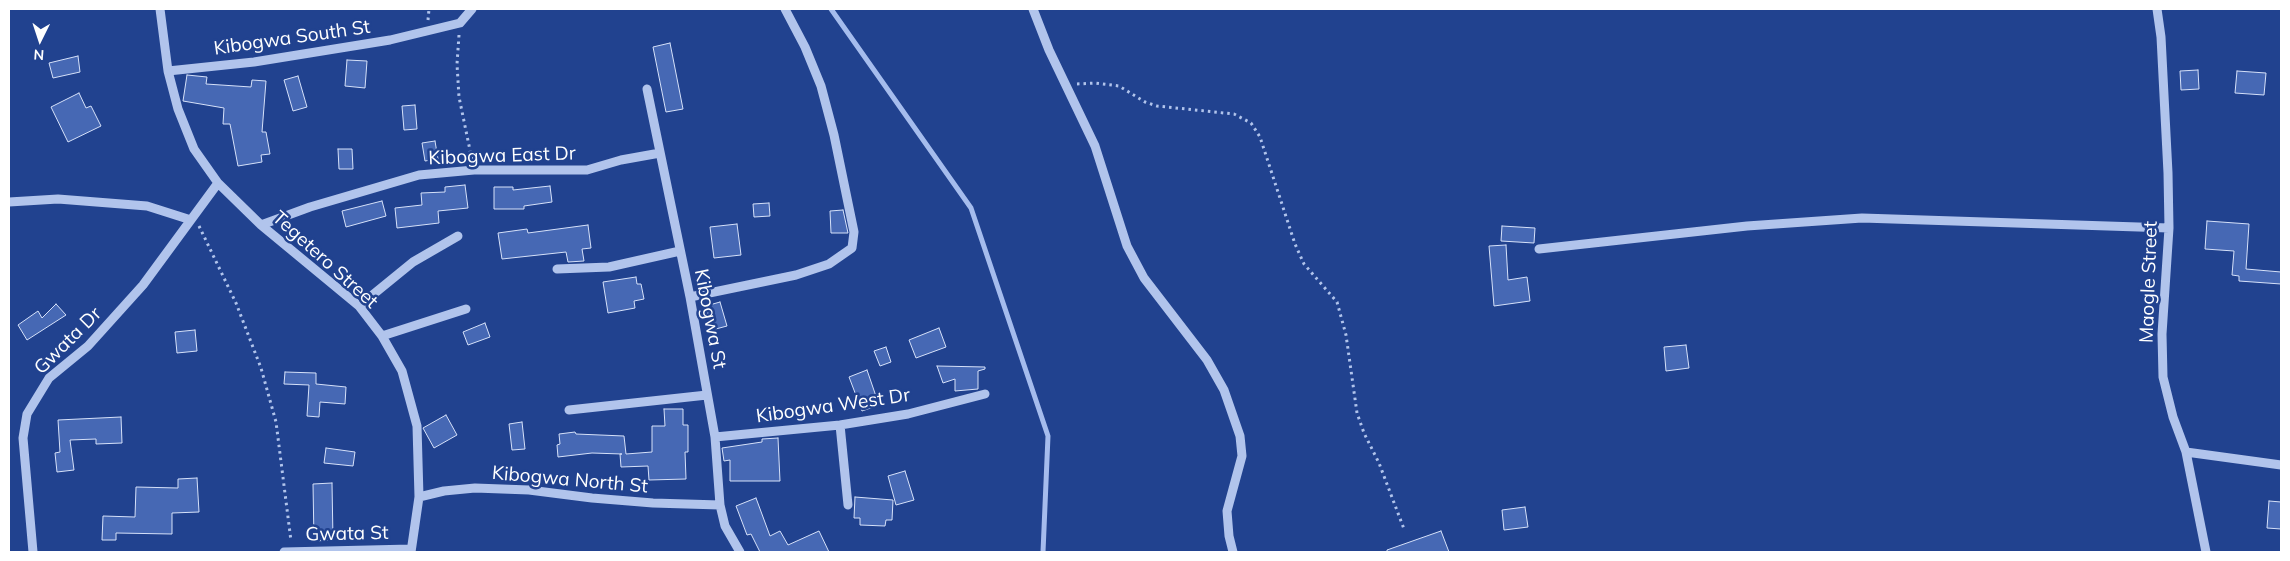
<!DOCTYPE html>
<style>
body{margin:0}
#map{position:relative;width:2290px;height:561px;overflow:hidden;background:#21428f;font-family:Mulish,sans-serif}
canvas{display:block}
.frame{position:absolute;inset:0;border:10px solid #fff;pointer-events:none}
.north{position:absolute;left:15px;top:15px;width:50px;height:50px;-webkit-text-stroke:4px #21428f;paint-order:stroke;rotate:184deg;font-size:14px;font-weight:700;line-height:20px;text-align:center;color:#fff}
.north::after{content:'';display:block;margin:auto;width:18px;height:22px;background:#fff;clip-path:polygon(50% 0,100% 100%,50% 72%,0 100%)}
</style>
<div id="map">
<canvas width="2290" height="561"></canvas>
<div class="frame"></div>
<div class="north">N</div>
</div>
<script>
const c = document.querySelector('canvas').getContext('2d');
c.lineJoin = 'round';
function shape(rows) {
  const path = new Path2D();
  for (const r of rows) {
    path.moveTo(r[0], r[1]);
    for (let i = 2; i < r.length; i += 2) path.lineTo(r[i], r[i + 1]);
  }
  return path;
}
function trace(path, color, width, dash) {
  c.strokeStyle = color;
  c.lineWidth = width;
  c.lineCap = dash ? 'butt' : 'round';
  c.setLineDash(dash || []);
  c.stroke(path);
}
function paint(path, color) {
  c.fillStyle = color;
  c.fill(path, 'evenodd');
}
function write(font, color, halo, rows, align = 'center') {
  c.font = font + ' Mulish,sans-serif';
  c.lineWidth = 5;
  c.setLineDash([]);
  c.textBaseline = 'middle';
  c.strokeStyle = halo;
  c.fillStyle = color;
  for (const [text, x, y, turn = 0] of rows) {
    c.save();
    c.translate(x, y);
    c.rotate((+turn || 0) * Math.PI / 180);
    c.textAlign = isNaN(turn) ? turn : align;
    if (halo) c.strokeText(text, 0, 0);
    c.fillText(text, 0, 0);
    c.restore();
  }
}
trace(shape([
 [831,9,971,208,1048,436,1043,552]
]), '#a5bced', 5);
const building = shape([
 [670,43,683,109,666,112,653,47,670,43],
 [78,56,80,72,53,78,49,63,78,56],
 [347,60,367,61,365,88,345,86,347,60],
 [2198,70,2199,89,2181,90,2180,71,2198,70],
 [2237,71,2266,73,2264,95,2235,93,2237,71],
 [187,75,207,77,206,84,251,87,252,80,266,81,262,132,266,132,270,154,261,155,262,162,238,166,230,124,223,124,224,108,183,101,187,75],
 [298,76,307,107,293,111,284,80,298,76],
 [79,93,86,108,91,106,101,126,68,142,51,107,79,93],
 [415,105,417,129,404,130,402,106,415,105],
 [435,141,438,159,425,161,422,143,435,141],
 [338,149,352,149,353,169,339,169,338,149],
 [465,185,468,208,438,211,439,223,397,228,395,208,422,205,421,193,445,192,445,187,465,185],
 [550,186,552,202,524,206,524,209,494,209,494,187,513,187,513,190,550,186],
 [382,201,386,216,346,227,342,211,382,201],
 [769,203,770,216,754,217,753,204,769,203],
 [843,210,848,233,831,233,830,211,843,210],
 [2207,221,2249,224,2246,269,2281,272,2281,284,2239,281,2239,276,2232,275,2234,251,2205,249,2207,221],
 [737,224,741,255,714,258,710,227,737,224],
 [588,225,591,248,582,249,584,261,568,262,566,252,502,259,498,233,527,229,528,233,588,225],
 [1502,226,1535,228,1534,243,1501,241,1502,226],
 [1506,245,1508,280,1527,277,1530,301,1494,306,1489,246,1506,245],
 [636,277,637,284,641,284,644,299,634,301,635,308,608,313,603,282,636,277],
 [720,302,727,326,712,330,706,306,720,302],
 [56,304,66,315,27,340,18,325,38,311,42,318,56,304],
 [485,323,490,337,468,345,463,332,485,323],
 [939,328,946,347,916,358,909,340,939,328],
 [195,330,197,351,177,353,175,332,195,330],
 [1686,345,1689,368,1666,371,1664,347,1686,345],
 [886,347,891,362,880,366,874,351,886,347],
 [937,366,985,367,985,369,978,371,978,389,955,391,955,379,943,383,937,366],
 [867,370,879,405,862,411,849,377,867,370],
 [285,372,316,373,316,384,346,387,345,404,320,402,319,417,307,416,309,385,284,384,285,372],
 [664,409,683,409,683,425,688,425,688,452,685,452,686,479,649,480,648,466,621,467,620,454,622,454,592,453,558,457,557,445,560,444,559,434,575,432,576,434,624,436,626,454,652,452,652,426,665,426,664,409],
 [446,415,457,435,434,448,423,428,446,415],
 [121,417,122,443,96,444,96,439,70,440,74,470,57,472,55,453,60,452,58,420,121,417],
 [522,422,525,449,512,450,509,424,522,422],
 [778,438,780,481,730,481,730,460,724,461,722,448,762,442,762,439,778,438],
 [326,448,355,452,353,466,324,463,326,448],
 [905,471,914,500,896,505,888,476,905,471],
 [197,478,199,512,172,513,172,534,116,533,116,540,102,540,103,516,135,517,136,487,178,488,178,479,197,478],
 [332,483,333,540,314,541,313,484,332,483],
 [855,497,893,500,892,520,886,520,885,526,860,525,860,518,854,518,855,497],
 [756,498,770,536,780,531,788,545,819,531,829,552,760,552,751,534,747,535,736,506,756,498],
 [2269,501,2281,502,2281,529,2267,528,2269,501],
 [1525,507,1528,527,1504,530,1502,510,1525,507],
 [1441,531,1449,552,1387,552,1387,550,1441,531]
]);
paint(building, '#4668b4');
trace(building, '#d6e1f9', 1);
trace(shape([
 [428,20,429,9],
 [459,35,457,64,459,97,472,160],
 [1077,84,1095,83,1119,86,1145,102,1157,106,1234,114,1251,123,1260,137,1295,244,1304,264,1337,302,1346,335,1357,413,1364,433,1379,463,1404,529],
 [199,226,236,303,261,368,276,422,291,541]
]), '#b1c4ec', 3, [2.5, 4]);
trace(shape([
 [160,9,168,71,178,109,194,149,218,183,261,225,359,306,382,336,402,371,417,426,419,497,411,552],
 [1033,9,1049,50,1095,146,1127,246,1144,278,1207,360,1224,390,1240,436,1242,456,1227,511,1229,536,1233,552],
 [2157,9,2161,37,2168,173,2169,228,2162,334,2163,377,2173,417,2186,452,2206,552],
 [168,71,254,62,390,40,460,23,472,9],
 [647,89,690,297,715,437,720,505,725,526,740,552],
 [9,202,58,199,147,206,191,220],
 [261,225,310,207,419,175,474,170,587,170,621,160,660,153],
 [1539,249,1747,226,1862,218,2169,228],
 [557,269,609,267,680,251],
 [690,297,796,275,829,264,852,248,854,232,834,135,821,86,805,47,785,9],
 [359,306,413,262,458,236],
 [382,336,466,309],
 [569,410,707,395],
 [840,425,848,505],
 [715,437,840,425,908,414,985,394],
 [2186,452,2281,465],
 [419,497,444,491,475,488,529,490,592,498,653,503,720,505],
 [33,552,23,438,27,414,49,378,88,346,143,285,218,183],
 [284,552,411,549]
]), '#b1c4ec', 9);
write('19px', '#fff', '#21428f', [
 ["Kibogwa South St",292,38,-8],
 ["Kibogwa East Dr",502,156,-2],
 ["Tegetero Street",325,260,42],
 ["Maogle Street",2149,282,-88],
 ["Kibogwa St",710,319,79],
 ["Gwata Dr",68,341,-45],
 ["Kibogwa West Dr",833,406,-8],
 ["Kibogwa North St",570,480,5],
 ["Gwata St",347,534,-1]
]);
</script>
